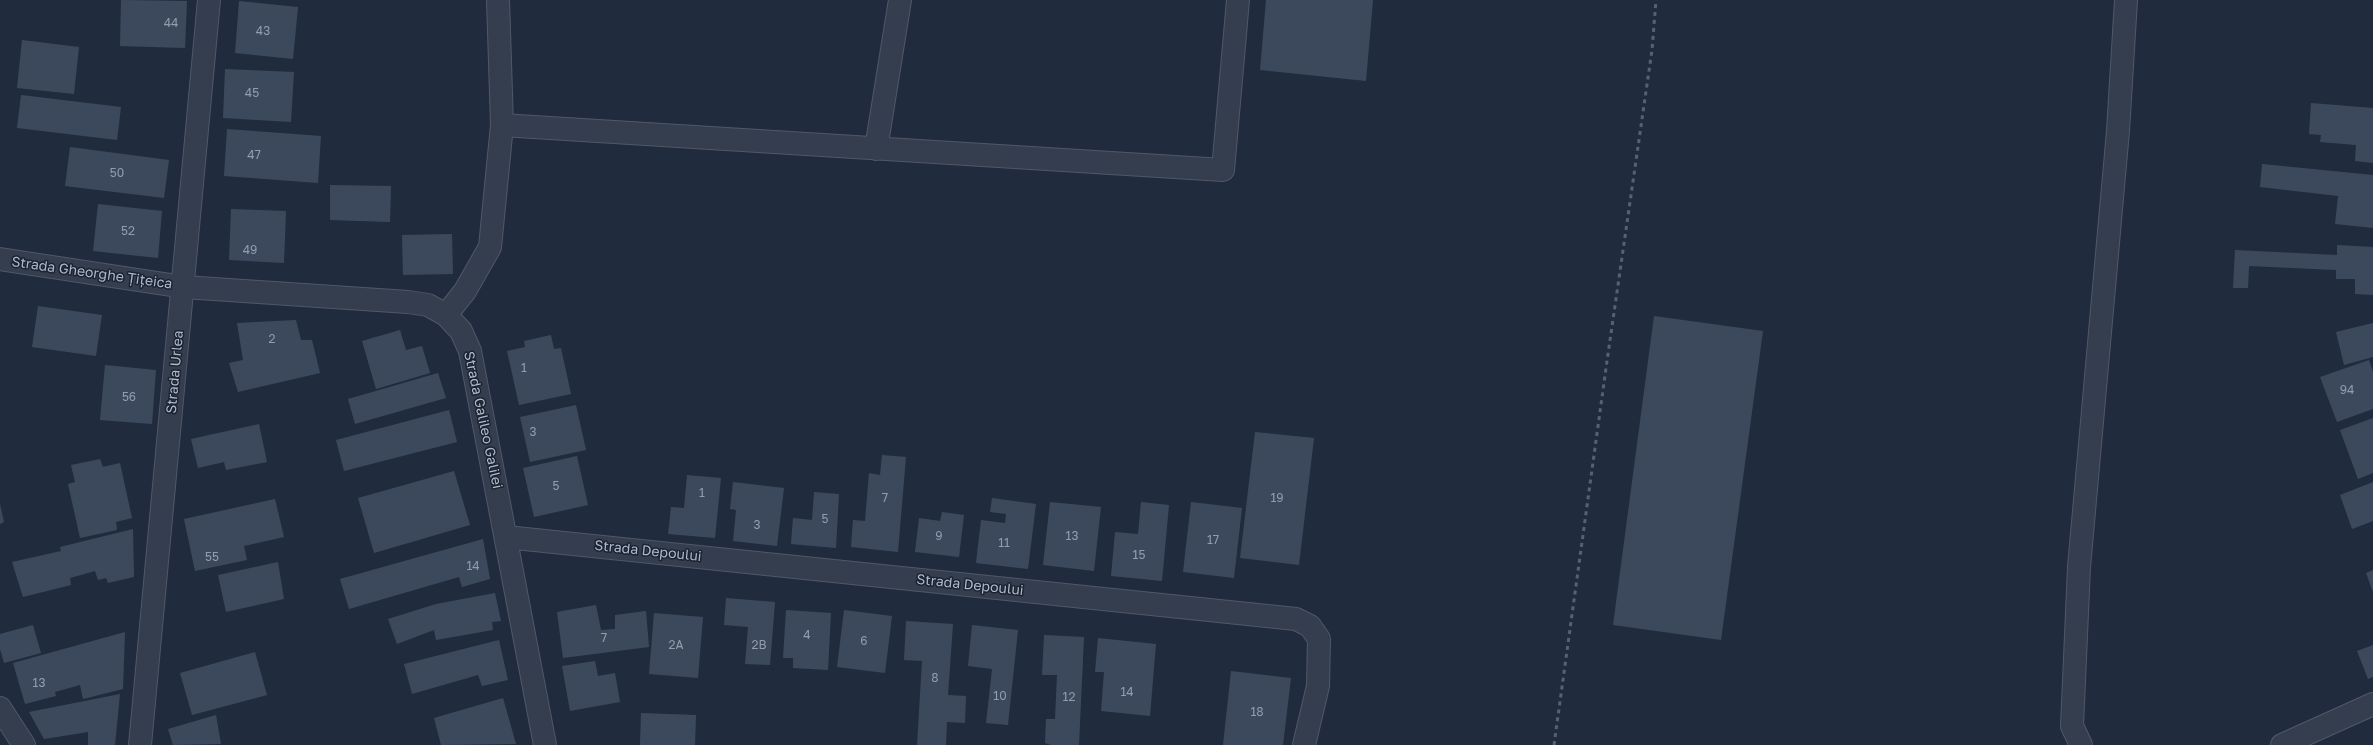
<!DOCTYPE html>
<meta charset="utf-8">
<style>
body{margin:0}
canvas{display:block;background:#212b3e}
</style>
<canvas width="2373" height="745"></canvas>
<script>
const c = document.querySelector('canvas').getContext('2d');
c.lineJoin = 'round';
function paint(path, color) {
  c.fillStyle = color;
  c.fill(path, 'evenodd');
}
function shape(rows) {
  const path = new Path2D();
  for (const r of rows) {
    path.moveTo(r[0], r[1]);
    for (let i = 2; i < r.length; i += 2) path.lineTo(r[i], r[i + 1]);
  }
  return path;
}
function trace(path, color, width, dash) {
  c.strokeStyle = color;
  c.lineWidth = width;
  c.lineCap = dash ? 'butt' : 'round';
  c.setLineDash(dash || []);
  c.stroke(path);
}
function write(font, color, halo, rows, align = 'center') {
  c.font = font + ' "Golos Text",sans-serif';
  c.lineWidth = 3;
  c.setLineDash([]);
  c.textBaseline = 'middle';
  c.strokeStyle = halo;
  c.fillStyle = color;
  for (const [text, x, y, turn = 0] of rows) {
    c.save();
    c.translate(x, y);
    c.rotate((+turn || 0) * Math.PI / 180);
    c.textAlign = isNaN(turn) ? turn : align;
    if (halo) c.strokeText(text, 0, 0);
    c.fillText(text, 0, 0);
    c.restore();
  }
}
paint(shape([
 [121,0,187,1,185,48,120,46],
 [1266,0,1373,0,1366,81,1260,70],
 [239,1,298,7,293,59,235,53],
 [22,40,79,47,74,94,17,88],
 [225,69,294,72,291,122,223,118],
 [21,95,121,107,117,140,17,128],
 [2311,103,2373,108,2373,163,2355,161,2356,145,2320,142,2321,135,2309,134],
 [227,129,321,136,318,183,224,176],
 [70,147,169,160,164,198,65,186],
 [2262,164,2373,175,2373,228,2335,224,2338,196,2260,187],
 [330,185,391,186,390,222,330,220],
 [98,204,162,211,158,258,93,251],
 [231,209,286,211,284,263,229,260],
 [452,234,453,274,403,275,402,235],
 [2337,245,2373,247,2373,295,2355,294,2355,279,2336,279,2336,270,2249,266,2248,288,2233,288,2235,250,2337,255],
 [38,306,102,315,96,356,32,347],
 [1654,316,1763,331,1721,640,1613,625],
 [296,320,301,340,312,340,320,373,238,392,229,363,243,360,237,323],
 [2373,323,2373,357,2344,365,2336,332],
 [400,330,406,350,422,346,430,373,376,389,362,341],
 [551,335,554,349,561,348,571,394,519,405,507,351,525,347,524,341],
 [2369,360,2373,372,2373,409,2337,422,2320,377],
 [105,365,156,370,152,424,100,420],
 [438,373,446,398,355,424,348,399],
 [576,405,586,450,530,462,520,417],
 [449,410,457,442,344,471,336,440],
 [2373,418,2373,473,2358,479,2340,430],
 [259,424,267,462,226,470,224,462,198,468,191,439],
 [1255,432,1314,438,1299,565,1240,558],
 [882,455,906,457,898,552,851,547,853,520,865,521,869,473,880,475],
 [577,456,588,505,534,517,523,468],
 [100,459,103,467,120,463,132,518,116,522,117,530,80,538,68,484,75,482,71,465],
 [454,471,470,525,374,553,358,498],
 [687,475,721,478,715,538,668,534,671,507,684,508],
 [733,482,784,488,777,546,733,541,736,510,730,509],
 [2373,482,2373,521,2352,529,2340,495],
 [814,492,839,494,836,548,791,544,793,518,812,520],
 [992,498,1036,504,1028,569,976,563,981,520,1005,523,1006,514,990,512],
 [275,499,284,537,244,546,247,560,195,571,184,519],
 [1050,502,1101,507,1094,571,1043,565],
 [1141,502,1169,505,1162,581,1111,576,1115,532,1138,534],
 [1191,502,1242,508,1234,578,1183,572],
 [0,504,4,522,0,524],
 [942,512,964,515,959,557,915,552,919,518,940,521],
 [133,529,134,577,108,583,106,578,98,580,95,571,70,578,71,585,23,597,12,562,61,551,60,547],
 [483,539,490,579,462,587,459,577,349,609,340,579],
 [278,562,284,599,226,612,218,575],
 [2373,570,2373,592,2366,573],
 [495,593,501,621,492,622,493,630,436,640,434,630,397,644,388,619,436,604],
 [726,598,775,602,770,665,745,664,748,627,724,625],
 [596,605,601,630,615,629,615,615,646,611,649,647,563,658,557,612],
 [786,610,831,613,828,670,793,668,793,658,783,658],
 [844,610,892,616,885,673,837,667],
 [654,613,703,617,698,678,649,674],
 [906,621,953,624,948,695,966,696,965,723,947,722,946,745,917,745,922,661,904,660],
 [33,625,41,653,4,663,0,649,0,634],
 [972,625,1018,630,1008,725,986,723,992,669,968,666],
 [125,632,123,689,83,699,80,685,55,692,56,696,25,704,13,663],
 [1044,635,1084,637,1079,745,1051,745,1045,743,1046,719,1055,719,1057,675,1042,675],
 [1098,638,1156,644,1150,716,1101,711,1104,672,1095,672],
 [499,640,508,680,482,686,478,675,412,694,404,664],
 [2373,645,2373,677,2368,679,2357,651],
 [255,652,267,695,192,715,180,673],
 [595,661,598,676,615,673,620,702,570,711,562,666],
 [1231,671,1291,678,1283,745,1223,745],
 [120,694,115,745,88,745,88,732,44,739,29,712],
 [503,698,516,744,441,745,434,718],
 [641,713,696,715,695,745,640,745],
 [216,715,221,744,173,745,168,729]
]), '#3c495d');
const minor = shape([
 [502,125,1223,170,1238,0],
 [876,149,900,0],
 [0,259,184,287,408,302,428,305,446,315,461,331,470,351,545,745],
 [446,315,465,291,490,247,502,125,498,0],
 [506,537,1296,619,1310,626,1319,639,1318,686,1304,745],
 [0,708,24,745],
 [140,745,209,0],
 [2081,745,2072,726,2079,567,2118,131,2126,0],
 [2282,745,2373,704]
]);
trace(minor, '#505868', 24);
trace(minor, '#353e4e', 22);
trace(shape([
 [1554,745,1607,361,1652,50,1656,0]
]), '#566175', 3, [4, 4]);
write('12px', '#939cae', null, [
 ["44",171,23],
 ["43",263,31],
 ["45",252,93],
 ["47",254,155],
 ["50",117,173],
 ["52",128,231],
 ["49",250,250],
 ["2",272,339],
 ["1",524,368],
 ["94",2347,390],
 ["56",129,397],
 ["3",533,432],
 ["5",556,486],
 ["1",702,493],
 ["7",885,498],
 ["19",1277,498],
 ["5",825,519],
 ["3",757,525],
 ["9",939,536],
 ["13",1072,536],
 ["17",1213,540],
 ["11",1004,543],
 ["15",1139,555],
 ["55",212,557],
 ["14",473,566],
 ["4",807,635],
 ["7",604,638],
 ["6",864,641],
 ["2A",676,645],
 ["2B",759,645],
 ["8",935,678],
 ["13",39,683],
 ["14",1127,692],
 ["10",1000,696],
 ["12",1069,697],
 ["18",1257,712]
]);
write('14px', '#b0b8c9', '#1a2332', [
 ["Strada Gheorghe Țițeica",92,273,8],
 ["Strada Urlea",175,372,-85],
 ["Strada Galileo Galilei",483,420,78],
 ["Strada Depoului",648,551,6],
 ["Strada Depoului",970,585,6]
]);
</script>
